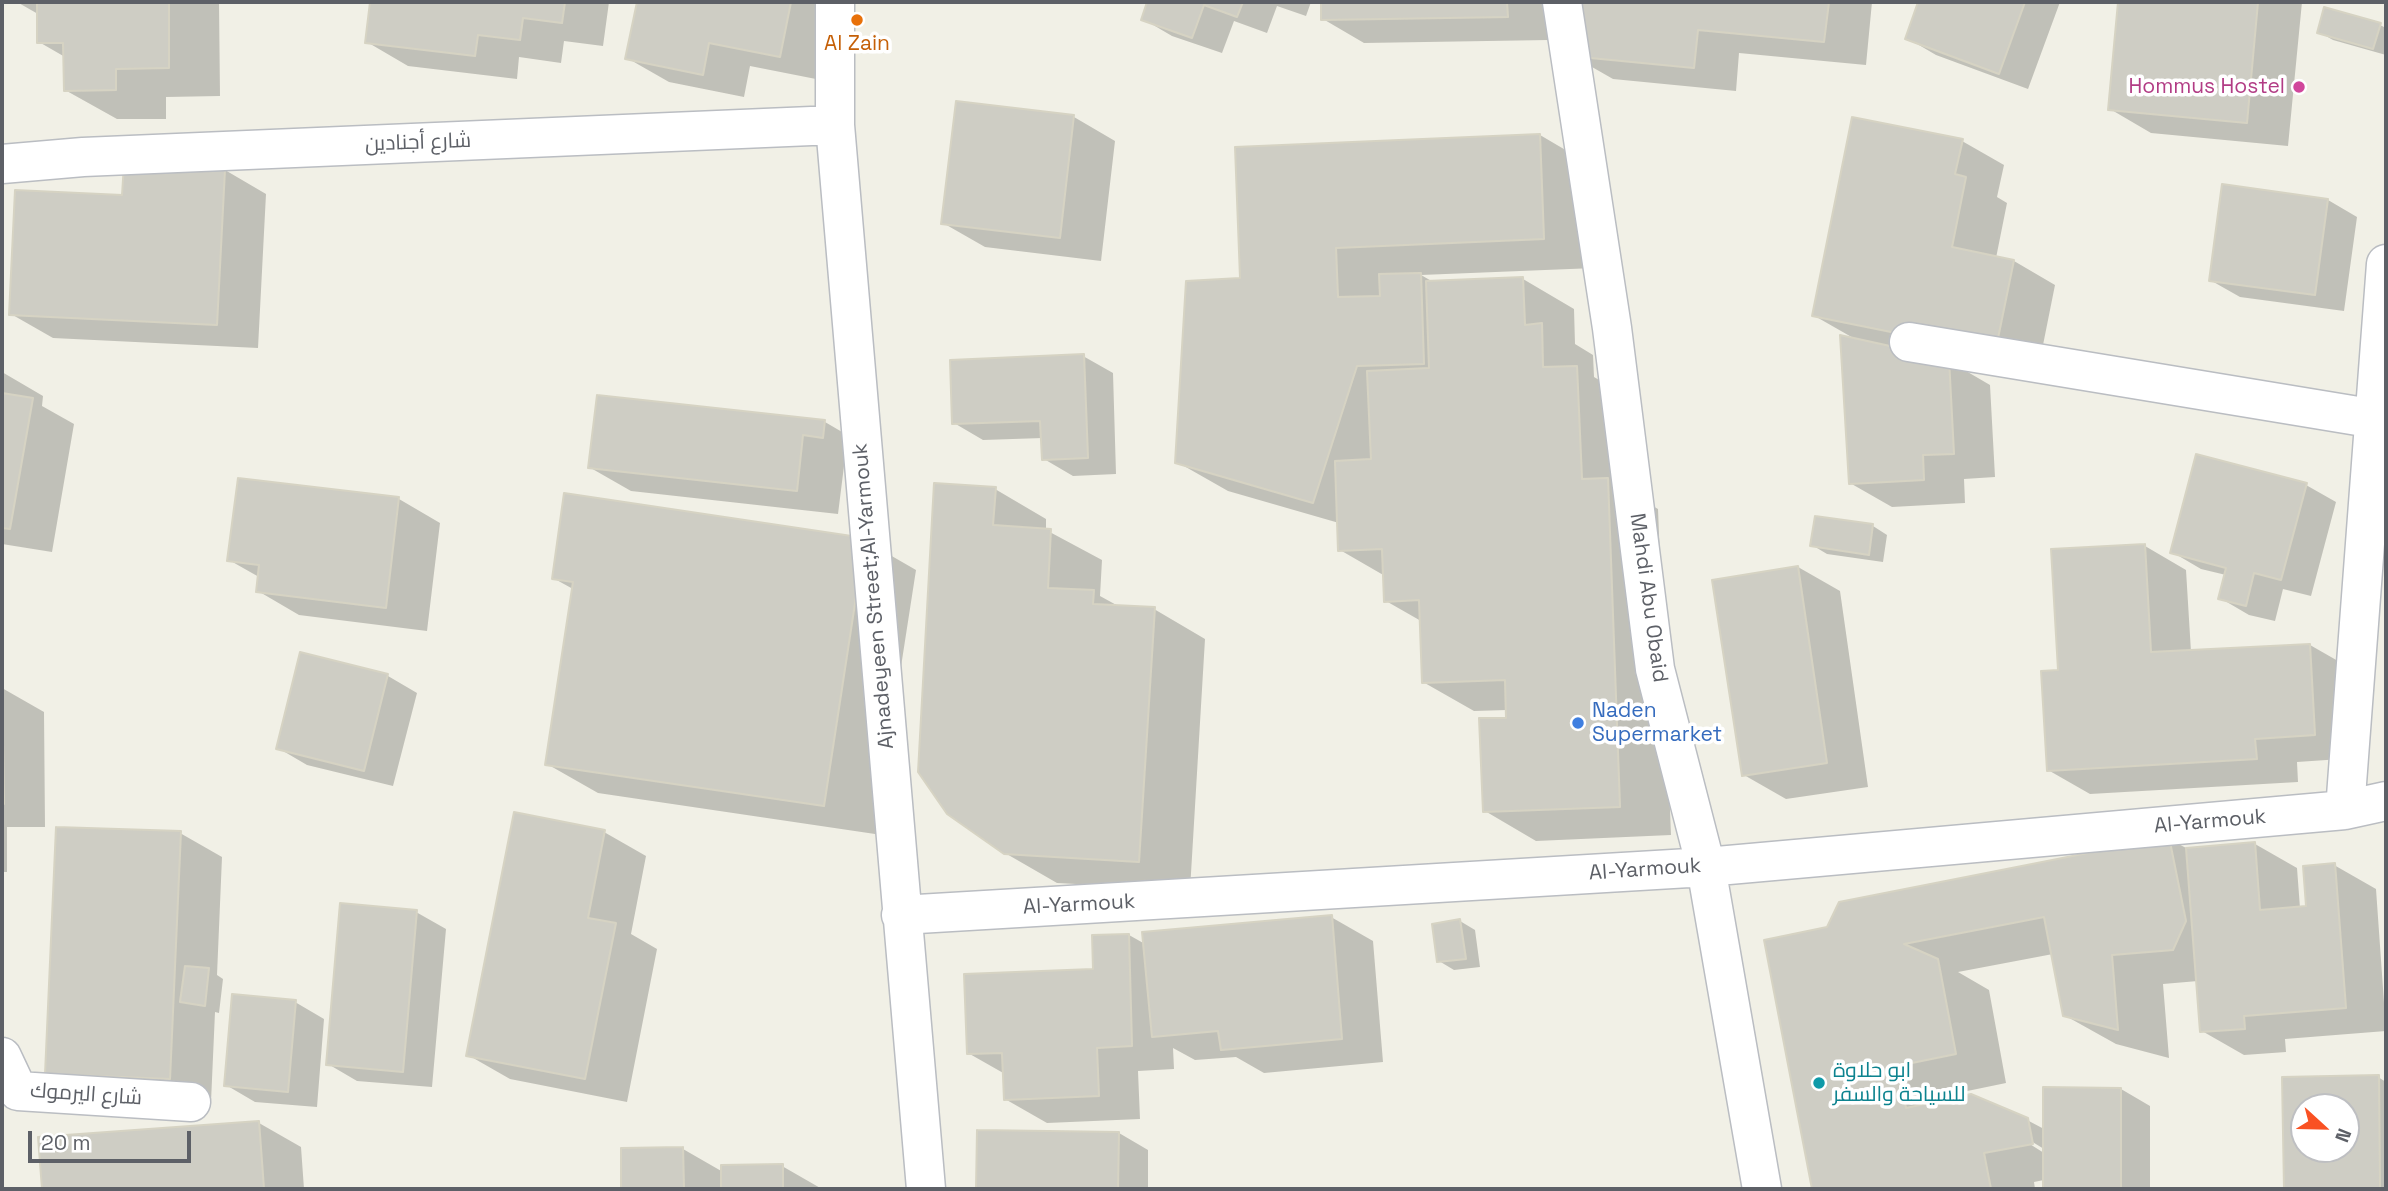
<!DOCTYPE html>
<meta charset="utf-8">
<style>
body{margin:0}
#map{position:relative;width:2388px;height:1191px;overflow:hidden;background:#f1f0e6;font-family:"Space Grotesk",sans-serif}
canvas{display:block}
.frame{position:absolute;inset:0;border:4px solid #5d6067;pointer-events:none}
.north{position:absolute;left:2290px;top:1093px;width:70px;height:70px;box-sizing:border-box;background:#fff;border:2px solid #bebfc2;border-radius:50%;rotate:112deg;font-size:19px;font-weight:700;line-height:28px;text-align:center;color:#5d6067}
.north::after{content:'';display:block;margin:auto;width:24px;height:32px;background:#f95123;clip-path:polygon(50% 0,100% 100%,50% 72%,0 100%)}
.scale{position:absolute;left:28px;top:1131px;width:163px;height:32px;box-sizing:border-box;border:4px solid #5d6067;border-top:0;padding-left:9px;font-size:21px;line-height:24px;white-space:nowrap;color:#5d6067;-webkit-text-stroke:5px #fff;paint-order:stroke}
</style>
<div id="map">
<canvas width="2388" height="1191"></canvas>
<div class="frame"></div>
<div class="north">N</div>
<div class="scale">20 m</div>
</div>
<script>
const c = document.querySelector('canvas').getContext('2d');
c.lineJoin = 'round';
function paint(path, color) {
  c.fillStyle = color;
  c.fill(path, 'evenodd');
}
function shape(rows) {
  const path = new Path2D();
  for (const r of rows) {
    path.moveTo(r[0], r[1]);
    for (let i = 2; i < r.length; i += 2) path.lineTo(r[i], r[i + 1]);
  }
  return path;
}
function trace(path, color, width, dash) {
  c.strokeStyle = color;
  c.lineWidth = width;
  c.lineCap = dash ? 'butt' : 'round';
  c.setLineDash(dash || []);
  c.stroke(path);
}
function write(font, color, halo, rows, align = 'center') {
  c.font = font + ' "Space Grotesk",Cairo,sans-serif';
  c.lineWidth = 7;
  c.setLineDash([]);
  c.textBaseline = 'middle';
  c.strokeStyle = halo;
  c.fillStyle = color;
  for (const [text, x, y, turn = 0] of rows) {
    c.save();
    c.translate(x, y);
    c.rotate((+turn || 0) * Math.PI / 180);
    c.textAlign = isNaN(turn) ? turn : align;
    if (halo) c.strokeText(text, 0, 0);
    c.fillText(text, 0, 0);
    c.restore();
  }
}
paint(shape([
 [17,2,219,2,220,96,166,97,166,119,117,119,65,90,65,57,39,42,38,14],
 [372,2,609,2,603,46,564,41,561,63,519,57,517,79,408,66,367,42],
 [639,2,837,2,821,80,750,66,744,97,669,82,627,58],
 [1149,2,1311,2,1306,16,1277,6,1267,33,1234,21,1222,53,1172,36,1143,19],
 [1322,2,1548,2,1549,40,1364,43,1323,19],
 [1577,2,1872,2,1866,65,1739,53,1736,91,1613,79,1571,55],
 [1920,2,2060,2,2028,89,1936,55,1907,38],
 [2119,2,2302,2,2288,146,2151,133,2110,109],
 [2380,25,2386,28,2386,55,2333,40,2319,32],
 [1074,117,1115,141,1101,261,985,247,943,223],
 [1540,135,1591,165,1595,268,1421,275,1435,283,1523,279,1574,309,1575,344,1593,355,1594,377,1628,397,1632,494,1658,509,1671,835,1536,841,1485,811,1507,710,1474,711,1423,682,1421,621,1386,601,1385,576,1340,550,1339,523,1228,491,1177,462,1242,280],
 [1962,141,2004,165,1997,197,2007,203,1996,258,2014,261,2055,285,2037,375,1942,357,1990,385,1995,477,1964,479,1965,503,1892,507,1850,483,1855,339,1813,315],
 [225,170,266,194,258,348,53,338,11,314,124,197],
 [2224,186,2328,200,2357,217,2344,311,2240,297,2210,280],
 [1083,356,1113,373,1116,474,1073,476,1044,459,1043,438,983,440,954,423],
 [2,372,43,396,42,406,74,424,52,552,2,544],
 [825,422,866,446,845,458,838,514,631,491,589,467],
 [2306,485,2336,502,2311,596,2283,589,2275,621,2249,615,2220,598,2226,575,2201,569,2172,552],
 [995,489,1046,519,1046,530,1102,560,1100,596,1120,607,1154,609,1205,639,1190,890,1057,883,1005,853,949,813],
 [399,499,440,523,427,631,299,615,258,591,259,577,229,560],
 [1816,518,1873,526,1887,535,1883,562,1827,554,1812,545],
 [864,540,916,570,875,834,598,793,547,764,573,589,553,578],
 [2145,546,2186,570,2191,652,2310,645,2352,669,2356,758,2297,762,2298,782,2090,794,2048,770,2060,672],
 [1798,567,1840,591,1868,787,1786,799,1744,775],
 [301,655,388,676,417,693,393,786,307,765,278,748],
 [2,688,44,712,45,827,7,827,7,872,2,872],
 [604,832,646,856,631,934,657,949,627,1102,510,1079,468,1055],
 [180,833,222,857,217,975,223,979,219,1013,215,1012,211,1102,89,1097,47,1073],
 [2169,839,2188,849,2255,844,2297,868,2300,908,2308,908,2334,865,2376,889,2386,1031,2285,1039,2286,1052,2244,1055,2202,1031,2198,981,2163,984,2169,1058,2116,1044,2064,1015,2053,954,1958,972,1989,990,2006,1083,1948,1095,1949,1101,2027,1120,2044,1129,2121,1089,2150,1106,2150,1189,2044,1189,2044,1180,2034,1182,2035,1189,1814,1189,1766,941,1829,929],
 [2026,1138,2044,1149,2044,1153,2025,1141],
 [416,912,446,929,432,1087,357,1081,328,1064],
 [1331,917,1373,941,1383,1062,1264,1073,1236,1057,1195,1060,1173,1048,1174,1069,1138,1071,1140,1119,1047,1123,1005,1099,1005,1074,968,1053,1094,970,1129,935,1145,944],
 [1460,921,1475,930,1480,967,1454,970,1439,961],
 [295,1002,324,1019,317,1107,255,1102,226,1085],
 [2378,1077,2386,1082,2386,1189,2286,1189,2284,1079],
 [2304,1107,2346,1107,2346,1149,2304,1149],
 [259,1123,301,1147,304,1189,43,1189,40,1138],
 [978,1132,1119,1133,1148,1150,1148,1189,978,1189],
 [683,1149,723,1172,782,1166,822,1189,623,1189,622,1150]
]), '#0003');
const building = shape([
 [37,2,169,2,169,68,116,69,116,90,64,91,63,43,37,43,37,2],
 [370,2,565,2,562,23,523,18,520,40,478,35,475,56,365,43,370,2],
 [637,2,791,2,780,57,709,43,703,75,625,59,637,2],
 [1147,2,1243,2,1237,17,1204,5,1192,38,1141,20,1147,2],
 [1321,2,1507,2,1508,17,1321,20,1321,2],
 [1575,2,1829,2,1824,42,1698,30,1694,68,1570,56,1575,2],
 [1918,2,2025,2,1999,74,1905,39,1918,2],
 [2118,2,2258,2,2247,123,2108,110,2118,2],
 [2324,7,2381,23,2373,49,2317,33,2324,7],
 [956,101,1074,115,1060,238,941,224,956,101],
 [1852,117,1963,139,1955,174,1966,177,1952,247,2014,260,1995,353,1812,316,1852,117],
 [1540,134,1544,239,1336,248,1338,297,1380,296,1379,274,1421,273,1424,364,1357,366,1313,503,1175,463,1186,281,1240,278,1235,147,1540,134],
 [124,164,225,169,217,325,9,315,15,190,122,195,124,164],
 [2222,184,2328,199,2315,295,2209,281,2222,184],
 [1523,277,1525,325,1542,323,1543,367,1577,366,1582,479,1608,478,1620,807,1483,812,1479,718,1506,718,1505,680,1422,683,1419,600,1384,602,1382,549,1338,551,1335,461,1371,459,1367,371,1429,368,1426,281,1523,277],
 [1840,335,1949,359,1954,454,1923,455,1924,480,1849,484,1840,335],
 [1084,354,1088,458,1042,460,1040,421,952,424,950,360,1084,354],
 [2,393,33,398,10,529,2,528,2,393],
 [597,395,825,420,823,438,803,435,797,491,588,468,597,395],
 [2196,454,2307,483,2281,580,2254,573,2246,606,2218,599,2226,568,2170,553,2196,454],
 [238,478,399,497,386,608,256,592,259,565,227,561,238,478],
 [934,483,996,487,993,525,1051,529,1048,588,1094,590,1093,604,1155,607,1139,862,1004,854,947,814,918,772,934,483],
 [564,493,865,538,824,806,545,765,573,582,552,579,564,493],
 [1815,516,1873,524,1869,555,1810,546,1815,516],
 [2145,544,2151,652,2310,644,2315,735,2255,739,2257,759,2047,771,2041,671,2058,670,2051,549,2145,544],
 [1798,566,1827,763,1742,776,1712,580,1798,566],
 [300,652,388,674,364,771,276,749,300,652],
 [2,687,4,804,2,804,2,687],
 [514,812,605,830,588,918,616,923,585,1079,466,1056,514,812],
 [56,827,181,831,170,1079,45,1074,56,827],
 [2169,837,2186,921,2173,950,2112,955,2118,1030,2063,1016,2044,917,1904,944,1938,959,1956,1054,1897,1066,1906,1108,1971,1094,2028,1118,2033,1144,1984,1153,1991,1189,1812,1189,1764,940,1827,927,1839,902,2169,837],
 [2255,842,2260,910,2306,906,2303,866,2335,863,2346,1008,2244,1016,2245,1029,2200,1032,2186,848,2255,842],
 [340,903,417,910,403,1072,326,1065,340,903],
 [1332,915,1342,1039,1221,1050,1218,1031,1152,1037,1142,932,1332,915],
 [1460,919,1466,959,1437,962,1432,924,1460,919],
 [1129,934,1132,1046,1097,1048,1099,1096,1004,1100,1002,1053,967,1054,964,974,1093,969,1092,935,1129,934],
 [185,966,209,968,205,1006,180,1002,185,966],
 [232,994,296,1000,288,1092,224,1086,232,994],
 [2379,1075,2380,1189,2284,1189,2282,1077,2379,1075],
 [2304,1107,2346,1107,2346,1149,2304,1149,2304,1107],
 [2043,1087,2121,1088,2121,1189,2043,1189,2043,1087],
 [259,1121,264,1189,42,1189,38,1137,259,1121],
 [977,1130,1119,1132,1118,1189,976,1189,977,1130],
 [683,1147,684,1189,621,1189,621,1148,683,1147],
 [783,1164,783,1189,721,1189,721,1165,783,1164]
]);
paint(building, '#cecdc4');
trace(building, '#d6d3c3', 2);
const street = shape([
 [835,2,835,125,926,1189],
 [1562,2,1612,328,1655,669,1706,867,1762,1189],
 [2,164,83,157,835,125],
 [1909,342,2376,419],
 [2345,810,2386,264],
 [901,915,1706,867,2345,810,2386,801],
 [2,1057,18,1091,191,1102]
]);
trace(street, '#babdc2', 41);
trace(street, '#fff', 38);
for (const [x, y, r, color] of [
 [857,20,7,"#e8710a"],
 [2299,87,7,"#d1479c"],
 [1578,723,7,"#3f7fe0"],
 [1819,1083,7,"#0f9aa8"]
]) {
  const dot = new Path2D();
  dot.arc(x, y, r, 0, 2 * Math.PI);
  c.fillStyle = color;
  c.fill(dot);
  trace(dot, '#fff', 2.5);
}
write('21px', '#c56008', '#fff', [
 ["Al Zain",857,44]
]);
write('21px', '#b23c85', '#fff', [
 ["Hommus Hostel",2285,87]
], 'right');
write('21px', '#5d6067', '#fff', [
 ["شارع أجنادين",418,143,-2],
 ["Ajnadeyeen Street;Al-Yarmouk",874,596,-95],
 ["Mahdi Abu Obaid",1648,598,82],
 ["Al-Yarmouk",2210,822,-5],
 ["Al-Yarmouk",1645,870,-4],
 ["Al-Yarmouk",1079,905,-3],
 ["شارع اليرموك",86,1095,4]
]);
write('21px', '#366cbe', '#fff', [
 ["Naden",1592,711],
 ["Supermarket",1592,735]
], 'left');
write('21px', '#0d838f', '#fff', [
 ["ابو حلاوة",1833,1071],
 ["للسياحة والسفر",1833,1095]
], 'left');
</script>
